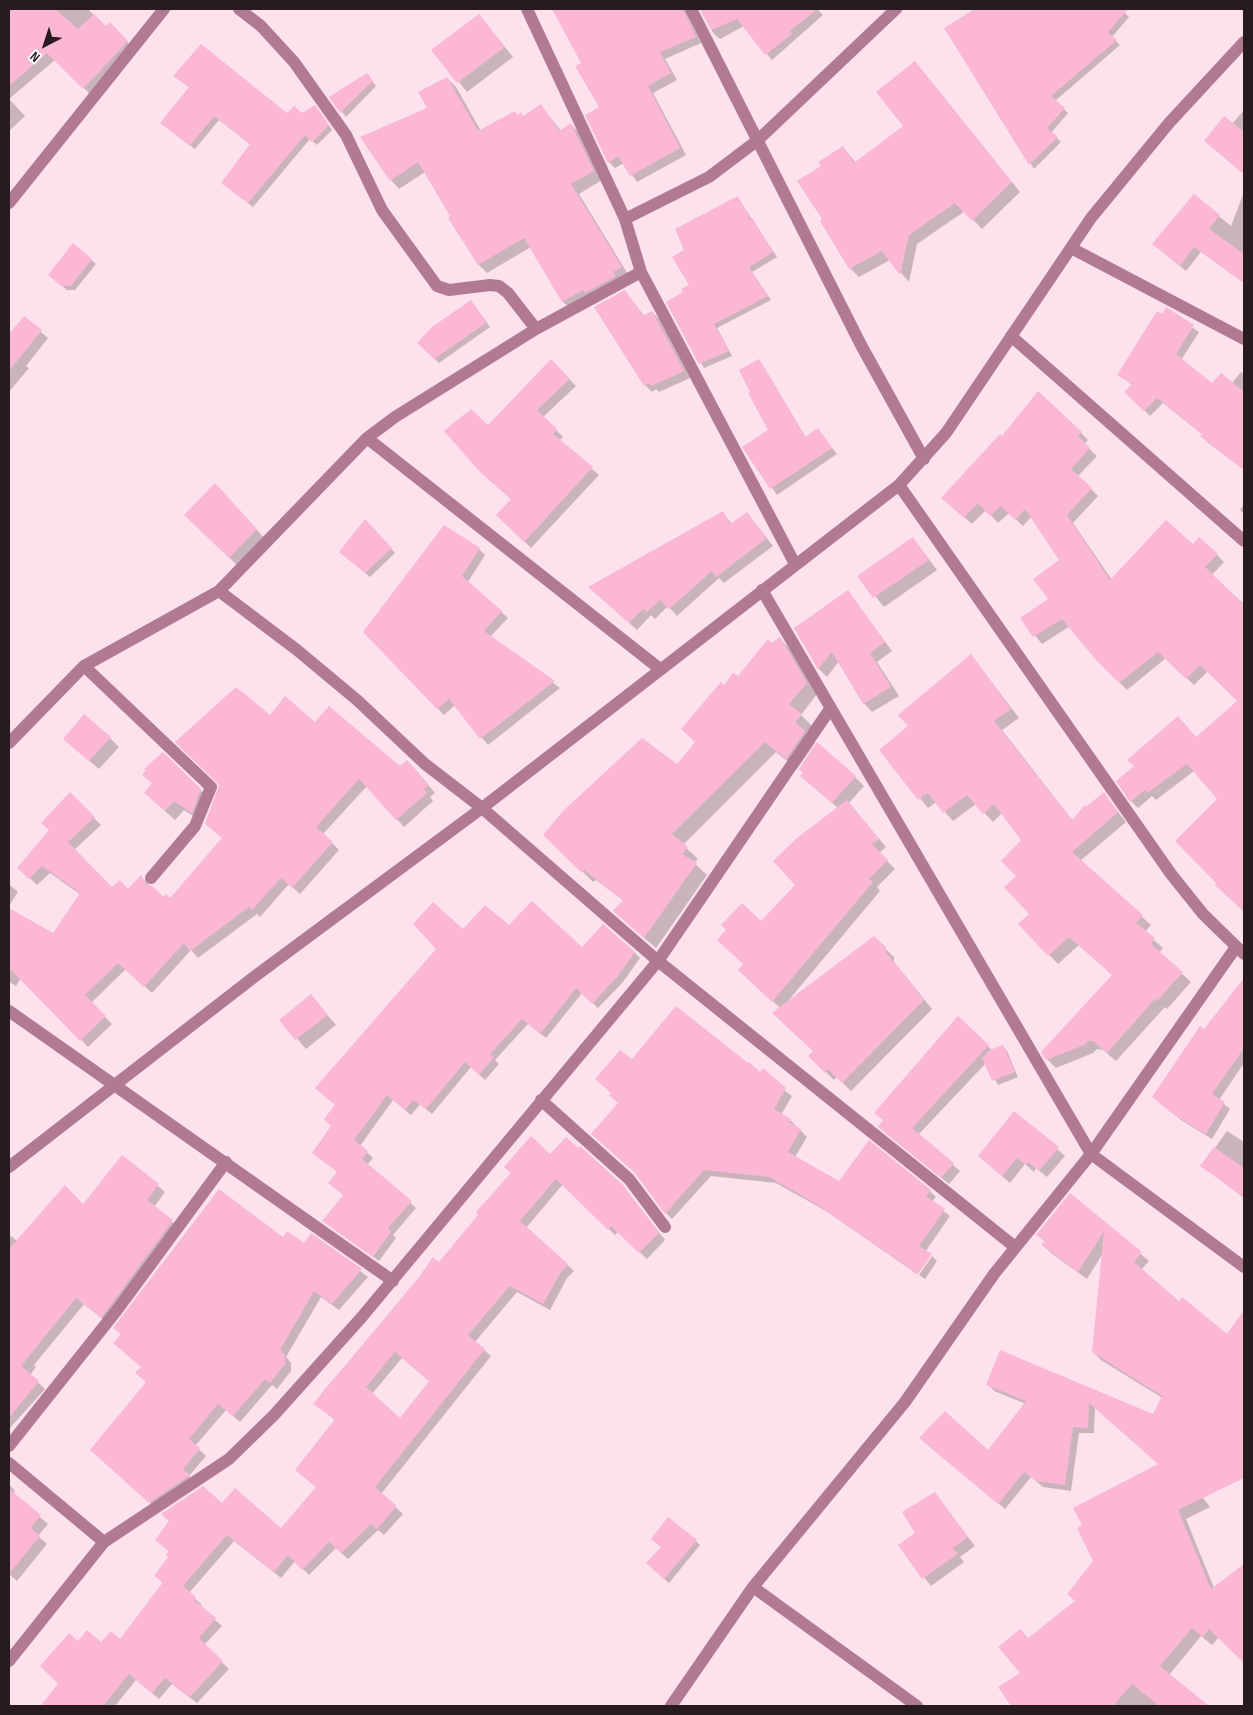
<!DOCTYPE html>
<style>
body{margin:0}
#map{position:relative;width:1253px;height:1715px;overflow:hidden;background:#fde1ec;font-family:"Sofia Sans Condensed",sans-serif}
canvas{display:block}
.frame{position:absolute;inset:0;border:10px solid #271b20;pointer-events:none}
.north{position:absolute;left:20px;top:20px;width:50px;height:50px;-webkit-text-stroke:4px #fff;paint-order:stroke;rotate:220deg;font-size:14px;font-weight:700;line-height:20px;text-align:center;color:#271b20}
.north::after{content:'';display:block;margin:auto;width:18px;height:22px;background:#271b20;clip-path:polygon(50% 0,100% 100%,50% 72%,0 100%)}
</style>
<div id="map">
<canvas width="1253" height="1715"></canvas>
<div class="frame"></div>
<div class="north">N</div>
</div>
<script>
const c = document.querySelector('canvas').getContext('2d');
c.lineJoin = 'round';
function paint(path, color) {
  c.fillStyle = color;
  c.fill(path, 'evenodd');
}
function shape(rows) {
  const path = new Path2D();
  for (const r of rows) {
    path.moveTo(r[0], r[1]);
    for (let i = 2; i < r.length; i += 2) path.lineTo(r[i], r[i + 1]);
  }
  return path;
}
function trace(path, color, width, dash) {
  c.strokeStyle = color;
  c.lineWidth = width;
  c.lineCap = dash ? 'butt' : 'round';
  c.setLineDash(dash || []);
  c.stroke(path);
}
paint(shape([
 [9,9,88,9,106,28,110,24,134,49,91,95,55,60,9,99,25,116,9,131],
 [553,9,643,9,651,24,678,9,693,9,689,19,701,43,665,59,677,80,653,93,686,155,637,182,624,163,615,168,609,162,601,107,582,63],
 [701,9,817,9,823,15,772,60,744,26,720,39,713,33],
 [975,9,998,9,999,11,1001,9,1125,9,1123,11,1129,17,1112,37,1120,45,1055,101,1068,113,1051,133,1061,142,1034,169,945,28],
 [479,15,513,57,467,92,433,50],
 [923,72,1020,192,982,229,965,211,917,244,909,282,890,260,859,277,850,268,824,220,823,167,843,147,856,163,905,126],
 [174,76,287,115,319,111,332,130,317,145,310,139,253,207,227,187,251,145,219,120,195,149,166,127,190,88],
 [447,78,456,87,481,131,518,116,524,117,541,106,561,131,571,125,580,133,602,180,579,194,629,276,572,310,563,302,531,247,487,273,478,264,425,172,399,189,391,180],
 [371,79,376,86,346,117,331,97],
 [1244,110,1244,174,1205,141,1232,124],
 [1244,192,1244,283,1201,252,1186,271,1160,250,1194,196,1231,226],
 [738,198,777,257,752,272,771,300,717,328,732,356,704,368,668,303,685,293,690,285,685,250],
 [73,245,96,264,75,290,67,290,54,279],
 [625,291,645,317,652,312,659,319,690,378,659,392,656,389,652,392,645,385,596,307],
 [475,306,490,327,439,363,419,343],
 [1166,309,1199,332,1181,360,1212,385,1232,383,1241,372,1244,375,1244,470,1207,442,1203,435,1163,403,1150,416,1126,392,1132,385,1119,375],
 [24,318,48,338,26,366,29,368,9,392,9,336],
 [551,361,576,386,543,417,563,437,559,441,599,475,531,548,498,515,512,500,481,472,488,427],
 [758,361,764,367,806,438,818,430,837,454,777,495,744,447,770,431,752,393],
 [1081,433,1088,440,1084,444,1097,456,1078,476,1098,496,1073,523,1112,580,1193,546,1217,555,1224,562,1212,575,1244,604,1244,911,1224,892,1219,799,1194,771,1156,800,1152,796,1138,808,1131,801,1196,738,1238,701,1208,671,1194,685,1166,658,1127,690,1096,659,1070,626,1042,644,1022,619,1050,599,1060,560,1031,517,1023,526,1009,513,998,523,986,510,972,524,950,505,1002,437],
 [224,494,266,540,239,567,186,515],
 [1244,503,1244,514,1240,510],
 [722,512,732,524,747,513,773,546,724,583,719,578,677,616,668,606,655,619,651,615,637,630,597,594],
 [370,525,395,553,370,577,340,552],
 [913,538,937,570,884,607,859,576],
 [479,549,485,555,468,582,508,618,490,637,560,688,488,745,455,705,444,715,365,632],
 [848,591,892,651,877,662,899,696,872,712,864,703,839,661,827,677,819,669,795,628],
 [780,639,791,650,817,694,801,715,812,726,805,734,815,743,797,769,776,752,683,845,698,859,694,863,707,875,656,948,626,922,624,901,596,880,593,882,545,835,678,766,697,742,724,687,738,678],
 [971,655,1019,718,1002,730,1073,821,1104,794,1126,822,1080,861,1151,925,1145,932,1163,948,1159,953,1191,982,1167,1009,1165,1007,1116,1061,1103,1050,1097,1049,1093,1053,1056,1068,1047,1059,1114,976,1079,945,1058,964,1020,924,1031,914,1018,876,1023,840,1002,813,993,822,976,804,953,821,936,802,928,808,881,751,909,726],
 [270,716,316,724,400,768,415,769,435,793,430,797,433,801,404,827,367,786,323,834,339,850,300,894,289,884,260,917,257,914,198,958,191,950,152,993,126,969,91,1003,112,1024,88,1047,21,978,16,986,9,982,9,910,54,935,81,895,50,873,37,885,19,868,50,830,70,794,101,825,74,850,112,889,129,890,141,877,164,899,170,900,223,838],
 [110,738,119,747,99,769,74,748],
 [855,777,864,786,849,803,886,847,879,853,895,869,877,887,880,891,788,1001,874,938,894,957,894,962,932,1009,851,1091,837,1077,834,1080,810,1056,815,1051,780,1008,740,970,745,964,761,923,797,885,838,808,812,785],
 [200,790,210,800,201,821,184,810,175,820,155,802],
 [9,884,18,892,9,906],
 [509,927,582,948,634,952,640,958,623,982,598,1008,582,993,546,1038,528,1024,495,1060,499,1064,485,1080,471,1067,432,1114,420,1104,411,1115,393,1100,360,1146,373,1158,367,1165,416,1208,393,1235,396,1238,379,1261,323,1221,345,1196,338,1172,319,1158,463,930],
 [1243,982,1244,1028,1238,1036,1244,1041,1244,1063,1219,1100,1230,1109,1212,1139,1181,1120,1160,1103,1204,1031],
 [311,996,336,1025,306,1049,281,1020],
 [959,1018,993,1051,1002,1046,1007,1051,1018,1077,998,1085,986,1063,918,1135,960,1171,949,1184,887,1134],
 [632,1061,760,1073,792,1096,781,1115,790,1120,807,1137,795,1157,839,1182,930,1191,936,1197,932,1202,950,1216,925,1252,930,1255,917,1274,826,1211,776,1183,711,1176,672,1219,666,1213,619,1104],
 [1015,1113,1065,1156,1047,1177,1036,1168,1034,1172,1025,1164,1010,1183,979,1156],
 [1227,1131,1244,1142,1244,1198,1202,1166],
 [551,1155,622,1185,665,1240,647,1259,618,1232,615,1235,563,1184,526,1228,574,1271,567,1278,550,1310,517,1292,475,1342,491,1356,381,1494,403,1514,384,1535,378,1530,348,1559,336,1548,309,1575,295,1561,281,1578,234,1541,189,1593,202,1605,200,1607,222,1626,204,1645,229,1669,197,1703,172,1684,159,1699,136,1680,115,1706,41,1706,59,1684,78,1643,101,1644,120,1640,163,1583,156,1576,170,1557,170,1552,156,1540,223,1505,282,1529,317,1488,296,1470,335,1420,315,1404,322,1393,420,1278,439,1263],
 [402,1358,430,1382,400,1419,372,1394],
 [122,1156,165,1192,154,1207,179,1228,108,1323,84,1304,34,1365,36,1367,30,1375,45,1389,9,1429,9,1239,11,1236,17,1241,83,1206],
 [1070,1195,1149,1261,1141,1270,1179,1303,1227,1336,1238,1321,1244,1325,1244,1430,1191,1394,1180,1409,1101,1360,1093,1352,1103,1253,1087,1279,1051,1253,1043,1245,1045,1242,1038,1235],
 [312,1235,368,1277,339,1310,321,1297,286,1357,291,1363,291,1371,277,1389,272,1385,240,1422,226,1410,195,1446,206,1456,189,1476,195,1483,156,1508,98,1456,284,1239,304,1244],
 [932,1256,937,1261,925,1279,919,1275],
 [1001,1351,1162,1419,1095,1407,1094,1433,1079,1433,1071,1491,1043,1487,1031,1477,1005,1509,927,1444,988,1452,1026,1404,994,1391,988,1384],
 [1180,1468,1210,1507,1186,1519,1214,1588,1244,1566,1244,1633,1228,1646,1219,1637,1212,1645,1201,1636,1169,1675,1206,1706,1013,1706,1000,1687,1021,1673,1028,1639,1076,1602],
 [9,1484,15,1491,13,1494,48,1524,38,1536,47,1544,17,1581,9,1574],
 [935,1494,975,1546,960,1557,964,1562,931,1586,900,1546,916,1533],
 [696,1541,700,1545,669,1583,652,1568]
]), '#0003');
paint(shape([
 [9,9,55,9,78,29,94,14,106,26,110,22,128,41,83,89,47,53,9,86],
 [552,9,683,9,696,37,660,52,671,73,648,86,680,148,630,176,618,156,608,163,585,115,599,107,575,66,581,63],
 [700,9,817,9,790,31,792,34,765,55,737,19,711,30],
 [975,9,1128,9,1108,32,1117,40,1051,96,1065,108,1047,128,1058,137,1029,165,944,28],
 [479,14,505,47,457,83,431,50],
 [201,44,287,113,294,106,302,113,315,105,329,125,312,142,305,135,248,203,221,183,250,144,214,116,190,146,160,123,189,87,173,76],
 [915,61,1012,182,972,221,955,203,909,235,900,275,882,251,849,269,820,221,822,219,797,181,821,166,818,162,843,146,854,163,903,126,876,92],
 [367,73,373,81,340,113,329,97],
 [447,77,478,131,515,111,517,115,521,112,523,116,541,104,559,131,571,123,594,171,571,184,622,267,613,272,616,276,585,293,583,290,562,302,524,238,478,265,448,218,450,216,418,162,390,181,360,137,427,108,418,92],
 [1224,116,1244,132,1244,174,1204,141],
 [1194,194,1220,215,1209,229,1244,254,1244,283,1194,247,1180,266,1152,244],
 [738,196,751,220,753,219,773,252,749,267,768,296,714,324,729,351,699,364,666,302,683,292,681,289,689,285,672,257,684,250,675,229],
 [73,243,92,259,71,286,61,286,48,275],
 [625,290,643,316,652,311,684,371,651,386,649,383,644,386,594,307],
 [471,300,486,323,434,359,417,343,432,327],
 [1166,307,1194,325,1176,354,1212,383,1221,373,1244,392,1244,470,1200,436,1202,434,1157,398,1144,411,1124,392,1132,384,1117,375,1157,311,1162,314],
 [24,316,42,330,9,371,9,334],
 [551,359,570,379,537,410,557,429,553,434,593,467,524,542,496,515,511,499,480,472,444,431,471,409,488,425],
 [759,359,805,437,818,428,832,448,770,489,742,447,768,430,748,393,750,392,739,370],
 [1038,391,1082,432,1078,436,1090,448,1071,469,1092,488,1067,515,1110,580,1166,520,1193,544,1199,537,1218,554,1205,567,1244,605,1244,912,1215,885,1216,883,1175,841,1217,799,1187,764,1147,793,1145,790,1130,802,1116,781,1134,766,1127,760,1178,716,1196,737,1237,701,1200,665,1186,679,1158,652,1119,683,1096,660,1062,619,1033,637,1020,618,1048,599,1033,579,1059,560,1025,509,1015,520,1001,506,990,516,978,503,964,518,941,498,1000,434,1002,436],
 [215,483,257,529,229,558,184,515],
 [723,511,730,524,747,512,767,538,716,577,712,571,669,609,660,600,647,612,643,609,629,623,588,587],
 [365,519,392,548,365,573,339,552],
 [444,525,480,548,462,576,502,611,484,631,555,681,480,739,449,699,437,709,363,632],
 [913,537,929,560,873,598,857,576],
 [848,590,885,642,870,653,891,687,863,704,832,652,818,669,794,628],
 [780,637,807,683,789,704,802,714,795,722,805,731,786,759,765,742,672,834,688,847,682,854,697,863,644,938,613,911,623,900,584,870,581,872,543,835,563,811,642,738,677,764,695,742,681,729,721,682,724,685,733,673,738,676,768,639,772,643],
 [971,654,1011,709,994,721,1072,820,1085,805,1087,806,1104,792,1118,812,1072,852,1143,915,1136,923,1155,938,1151,944,1183,972,1157,1001,1155,999,1107,1053,1093,1041,1088,1041,1084,1045,1046,1060,1041,1052,1112,975,1069,937,1048,956,1018,924,1029,914,1004,887,1016,876,1001,861,1021,840,994,804,983,814,967,795,943,813,928,793,918,800,879,750,908,726,898,715],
 [236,687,270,715,285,696,315,722,329,706,400,766,407,760,429,785,424,789,427,793,396,820,359,779,316,827,333,842,292,888,281,878,252,910,249,907,190,951,184,943,144,987,118,963,85,995,106,1016,80,1041,9,968,9,908,53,933,80,893,42,866,29,879,17,868,49,830,41,823,70,792,95,817,68,842,112,887,120,880,128,889,141,875,146,884,152,886,164,897,166,894,170,898,222,838,205,824,219,785,175,742],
 [84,714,111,737,89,761,63,739],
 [817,742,856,776,832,803,800,776,803,773,799,769],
 [163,752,201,789,192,813,174,801,165,811,144,793,152,783,142,775,146,770,144,769],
 [847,800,879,839,872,844,888,860,869,879,873,882,772,1002,738,970,743,964,717,940,726,930,721,925,742,903,761,921,795,885,773,861,797,838],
 [532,901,582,947,603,924,635,952,617,977,592,1004,576,988,540,1034,522,1019,490,1054,494,1057,479,1075,465,1062,426,1109,413,1100,405,1110,387,1095,354,1140,368,1151,362,1159,412,1201,388,1228,391,1232,373,1257,322,1221,343,1195,328,1183,337,1172,312,1153,331,1126,324,1119,335,1105,315,1088,436,949,413,924,433,902,463,929,485,905,509,925],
 [874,936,886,947,886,952,924,1000,842,1083,828,1069,825,1073,808,1056,813,1051,772,1013],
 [1244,978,1244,1048,1212,1094,1225,1102,1206,1134,1173,1114,1152,1097,1200,1026,1204,1029],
 [311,994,328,1015,295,1040,279,1020],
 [676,1006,748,1063,749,1062,760,1072,763,1068,786,1088,774,1109,791,1119,789,1122,801,1129,788,1152,839,1181,869,1140,931,1190,926,1196,945,1209,919,1246,932,1254,918,1274,818,1205,769,1177,704,1170,665,1214,635,1173,591,1134,618,1103,609,1095,611,1093,595,1079,620,1050,632,1059],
 [958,1016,989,1045,912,1128,954,1163,941,1178,878,1127,883,1120,874,1113],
 [1003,1045,1015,1072,992,1081,982,1058,990,1050],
 [1014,1111,1059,1147,1039,1171,1028,1162,1026,1165,1017,1158,1002,1176,978,1156],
 [531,1136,550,1154,566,1137,578,1148,580,1146,623,1185,659,1233,639,1253,611,1226,608,1230,556,1179,520,1221,568,1264,561,1272,543,1304,510,1286,468,1335,485,1349,375,1487,397,1506,377,1529,371,1524,341,1553,329,1542,302,1570,288,1555,274,1572,227,1535,183,1586,196,1597,194,1600,216,1618,199,1638,223,1661,190,1697,165,1678,152,1693,129,1674,103,1706,40,1706,58,1684,40,1666,69,1633,78,1641,87,1630,101,1642,111,1631,120,1639,163,1582,154,1576,168,1557,166,1555,169,1551,155,1540,169,1521,161,1514,203,1486,222,1503,235,1488,281,1528,316,1487,295,1470,335,1419,313,1404,419,1277,433,1257,439,1262,478,1215,476,1212,511,1173,504,1167],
 [395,1352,429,1381,400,1418,366,1387],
 [1214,1147,1244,1168,1244,1197,1200,1166],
 [122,1155,159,1184,147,1200,173,1220,101,1318,76,1298,21,1366,39,1381,9,1418,9,1249,65,1185,83,1204],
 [219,1189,283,1237,287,1231,304,1243,311,1233,362,1269,332,1304,314,1291,280,1350,285,1355,285,1364,270,1383,265,1379,233,1416,218,1404,189,1439,200,1448,183,1470,190,1475,149,1503,90,1450,146,1382,135,1373,141,1367,113,1343,121,1334,113,1328],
 [1070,1193,1142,1252,1134,1262,1179,1301,1182,1297,1227,1334,1244,1310,1244,1478,1178,1510,1211,1589,1244,1564,1244,1663,1209,1629,1203,1637,1192,1628,1160,1666,1209,1706,1159,1706,1132,1684,1113,1706,1011,1706,998,1687,1020,1673,998,1647,1020,1629,1028,1638,1075,1601,1067,1594,1093,1561,1077,1528,1082,1525,1073,1508,1158,1464,1089,1403,1088,1428,1073,1427,1065,1485,1036,1481,1024,1472,998,1504,919,1438,945,1411,988,1450,1026,1401,986,1385,1000,1350,1153,1414,1162,1396,1092,1352,1104,1231,1078,1272,1041,1245,1045,1241,1036,1235],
 [9,1489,41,1515,31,1528,40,1536,9,1574],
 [935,1492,968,1537,953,1548,958,1554,922,1579,898,1545,915,1533,902,1512],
 [668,1517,697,1540,664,1579,646,1563,661,1547,651,1539]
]), '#fbb7d3');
trace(shape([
 [239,9,261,26,294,62,346,135,382,210,437,286,449,290,490,285,499,286,508,293,536,329],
 [527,9,625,219,641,272,795,564],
 [691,9,861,345,924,459],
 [9,203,164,9],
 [625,219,709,177,758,140,896,9],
 [1071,248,1244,339],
 [1011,336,1244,541],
 [367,438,660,669],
 [899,485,1171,874,1203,914,1244,954],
 [762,590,1091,1154,1244,1267],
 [219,591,297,650,357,700,425,764,482,808,658,961,1015,1247],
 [84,666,211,787,195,826,151,878],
 [9,743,84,666,219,591,367,438,395,417,536,329,641,272],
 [9,1011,393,1281],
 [541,1100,629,1179,665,1227],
 [9,1167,254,977,482,808,899,485,946,433,1091,218,1169,123,1244,42],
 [9,1446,117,1310,226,1162],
 [9,1463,104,1542],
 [753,1587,917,1706],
 [9,1661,104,1542,229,1459,274,1415,361,1318,658,961,830,709],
 [671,1706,753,1587,905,1402,994,1274,1091,1154,1236,947]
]), '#b27a92', 12);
</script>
